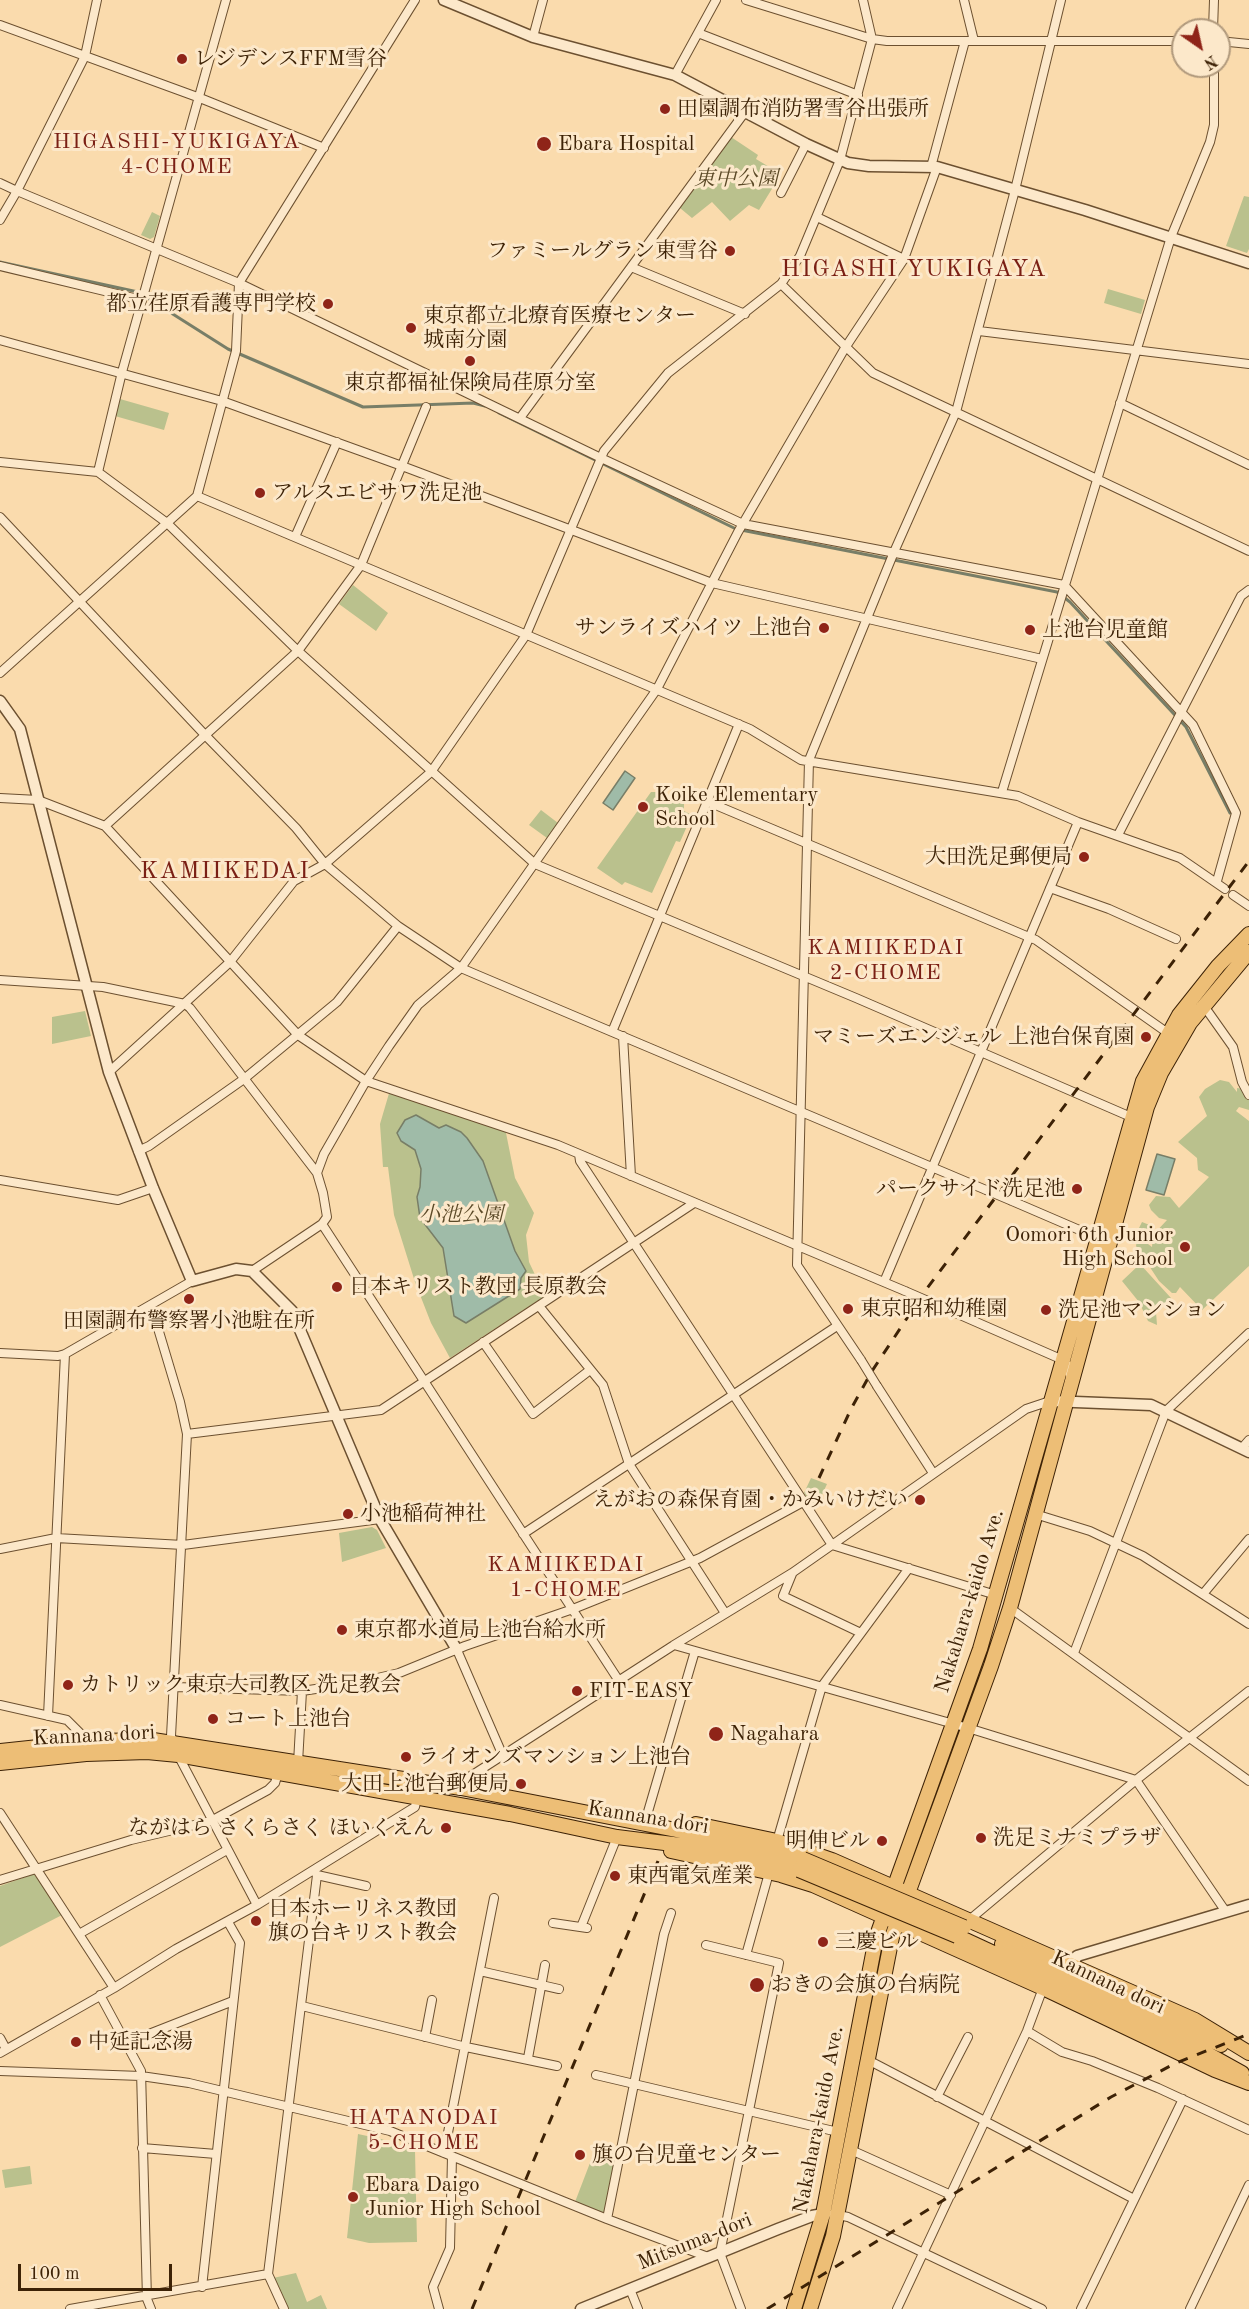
<!DOCTYPE html>
<meta charset="utf-8">
<style>
body{margin:0}
#map{position:relative;width:1249px;height:2309px;overflow:hidden;background:#fadbad;font-family:"Old Standard TT",serif}
canvas{display:block}
.north{position:absolute;left:1171px;top:18px;width:60px;height:60px;box-sizing:border-box;background:#fce8ca;border:2px solid #b0997c;border-radius:50%;rotate:146deg;font-size:16px;font-weight:700;line-height:24px;text-align:center;color:#3d2206}
.north::after{content:'';display:block;margin:auto;width:21px;height:27px;background:#8f2418;clip-path:polygon(50% 0,100% 100%,50% 72%,0 100%)}
.scale{position:absolute;left:18px;top:2264px;width:154px;height:27px;box-sizing:border-box;border:3px solid #3d2206;border-top:0;padding-left:8px;font-size:18px;line-height:21px;white-space:nowrap;color:#3d2206;-webkit-text-stroke:4px #fce8ca;paint-order:stroke}
</style>
<div id="map">
<canvas width="1249" height="2309"></canvas>
<div class="north">N</div>
<div class="scale">100 m</div>
</div>
<script>
const c = document.querySelector('canvas').getContext('2d');
c.lineJoin = 'round';
function paint(path, color) {
  c.fillStyle = color;
  c.fill(path, 'evenodd');
}
function shape(rows) {
  const path = new Path2D();
  for (const r of rows) {
    path.moveTo(r[0], r[1]);
    for (let i = 2; i < r.length; i += 2) path.lineTo(r[i], r[i + 1]);
  }
  return path;
}
function trace(path, color, width, dash) {
  c.strokeStyle = color;
  c.lineWidth = width;
  c.lineCap = dash ? 'butt' : 'round';
  c.setLineDash(dash || []);
  c.stroke(path);
}
function write(font, color, halo, rows, align = 'center') {
  c.font = font + ' "Old Standard TT","Noto Serif JP",serif';
  c.lineWidth = 6;
  c.setLineDash([]);
  c.textBaseline = 'middle';
  c.strokeStyle = halo;
  c.fillStyle = color;
  for (const [text, x, y, turn = 0] of rows) {
    c.save();
    c.translate(x, y);
    c.rotate((+turn || 0) * Math.PI / 180);
    c.textAlign = isNaN(turn) ? turn : align;
    if (halo) c.strokeText(text, 0, 0);
    c.fillText(text, 0, 0);
    c.restore();
  }
}
paint(shape([
 [731,137,758,155,756,159,781,174,759,210,749,205,730,221,712,202,692,218,680,208],
 [1244,196,1249,197,1249,249,1247,253,1226,246],
 [152,212,160,216,154,237,150,239,141,235],
 [1108,289,1145,300,1141,314,1104,303],
 [120,399,169,413,164,430,115,416],
 [353,585,388,613,376,631,339,604],
 [651,792,662,792,684,802,684,811,692,815,680,842,676,841,652,893,625,882,622,885,597,868],
 [541,810,558,823,547,838,529,825],
 [85,1011,91,1036,52,1044,52,1017],
 [1220,1080,1229,1082,1237,1092,1237,1088,1244,1089,1249,1095,1249,1110,1239,1107,1236,1111,1249,1121,1249,1266,1202,1310,1180,1287,1176,1293,1172,1293,1159,1281,1136,1246,1139,1228,1142,1222,1152,1226,1148,1244,1152,1247,1153,1235,1167,1220,1159,1218,1151,1210,1149,1205,1156,1196,1170,1197,1179,1208,1209,1177,1198,1170,1197,1158,1178,1142,1207,1116,1199,1097,1205,1089],
 [390,1090,505,1128,515,1178,534,1213,526,1235,529,1262,545,1296,450,1358,431,1323,415,1282,394,1215,388,1167,383,1167,380,1124],
 [1140,1264,1171,1298,1156,1312,1157,1325,1148,1321,1139,1302,1122,1281],
 [811,1478,827,1484,815,1510,804,1493],
 [372,1527,377,1530,386,1548,342,1562,339,1533],
 [34,1874,62,1915,0,1947,0,1886],
 [358,2134,381,2139,415,2151,417,2242,369,2243,347,2238],
 [598,2142,619,2149,605,2214,575,2202],
 [30,2166,32,2184,5,2188,2,2170],
 [296,2273,307,2302,321,2295,327,2309,287,2309,273,2278]
]), '#bac18d');
const water = shape([
 [625,771,635,778,613,810,603,803,625,771],
 [416,1115,439,1128,446,1125,461,1132,467,1138,483,1161,515,1251,526,1271,521,1278,520,1289,466,1323,454,1316,443,1248,420,1218,417,1197,420,1187,421,1169,415,1150,401,1141,397,1133,405,1120,416,1115],
 [1157,1154,1175,1159,1164,1195,1146,1190,1157,1154]
]);
paint(water, '#9fbba8');
trace(water, '#787e67', 1.5);
trace(shape([
 [0,262,138,292,228,349,363,407,473,403,485,406],
 [499,413,736,529,1057,592,1070,602,1186,727,1230,813]
]), '#787e67', 3);
const minor = shape([
 [97,0,85,56,17,191,239,283,601,458,743,524,1064,585,1193,725,1236,813,1217,881],
 [746,0,872,39,887,41,1183,41],
 [964,0,974,41],
 [0,25,200,98,324,148],
 [1213,30,1214,0],
 [698,33,858,95],
 [533,37,543,0],
 [1219,41,1249,44],
 [675,75,716,0],
 [931,167,965,41],
 [0,183,17,191,0,220],
 [781,193,806,144],
 [817,217,904,259],
 [0,266,142,300],
 [631,267,745,314],
 [781,284,873,373,1249,551],
 [979,331,1249,364],
 [0,340,222,401,402,466,712,583,1042,659],
 [1120,403,1249,465],
 [520,418,745,112],
 [0,462,98,472,167,523,298,651,535,864,856,998,1131,1117],
 [98,472,122,372,226,0],
 [197,496,750,729,801,760,1018,796,1078,822,1180,858,1225,889],
 [0,517,205,735,296,828,325,864,398,926,461,968,475,974,986,1190],
 [295,537,337,442],
 [0,673,197,496,236,351,239,283,415,0],
 [1002,792,1171,237,1210,142,1214,125,1214,66],
 [0,798,38,800,105,826,298,1035,366,1081,558,1145,905,1291],
 [706,801,1036,940,1172,1036],
 [105,826,298,651,361,565,426,407],
 [1118,835,1241,596,1249,590],
 [1050,888,1109,909,1176,939],
 [1233,895,1249,906],
 [0,980,103,987,185,1004,190,1008,317,1173,323,1193,327,1217,322,1224,252,1271],
 [1204,1006,1233,1047,1242,1082,1249,1095],
 [612,1032,739,724],
 [623,1036,631,1176],
 [109,1072,230,962,294,881,325,864,431,772,526,635,604,451,668,373,781,284,800,256,840,160,872,39,863,0],
 [138,1151,149,1146,244,1079,337,1002,398,926],
 [579,1154,580,1161,832,1545,996,1595],
 [317,1173,324,1154,366,1081,389,1046,418,1005,461,968,657,689,738,532,845,348,904,259,937,167],
 [0,1180,118,1200,153,1188],
 [1012,1201,1098,1238],
 [322,1224,619,1681],
 [884,1282,1078,822],
 [935,1304,1063,1360,1068,1366,1071,1379],
 [149,1306,154,1315,180,1402,187,1434,171,1736,174,1744],
 [539,1306,603,1385,629,1464,725,1613],
 [483,1342,533,1414,590,1370],
 [0,1353,58,1356,65,1354,192,1281],
 [861,1360,797,1265,809,760,894,552,956,412,1015,190,1061,0],
 [877,1386,933,1473],
 [187,1434,381,1410,694,1203],
 [1242,1448,1249,1440],
 [1035,1514,1090,1531,1143,1556,1249,1624],
 [523,1534,837,1326],
 [0,1549,56,1538,183,1545,380,1519],
 [792,1574,783,1596,861,1633],
 [1203,1594,1249,1539],
 [1010,1608,1249,1781],
 [674,1645,968,1728,1136,1780,1226,1912],
 [457,1650,503,1756],
 [1074,1653,1166,1411,1249,1333],
 [175,1687,302,1691,356,1683,399,1673,465,1646,573,1609,700,1558,803,1502],
 [0,1705,67,1720,81,1734,93,1740],
 [48,1716,65,1354],
 [178,1755,257,1905],
 [298,1763,302,1691],
 [461,1788,463,1781,674,1645,792,1573,1026,1409,1050,1401],
 [0,1813,114,1988],
 [645,1822,695,1651],
 [777,1841,822,1686,909,1568],
 [315,1872,317,1875,366,1886],
 [0,1880,131,1840,211,1821,268,1790,275,1783,278,1773],
 [968,1921,1136,1780,1249,1691],
 [553,1923,587,1928],
 [581,1927,617,1837],
 [79,1934,227,1850],
 [706,1945,779,1963,720,2253,741,2309],
 [746,1955,769,1873],
 [480,1971,559,1989],
 [100,1995,141,2071,147,2299,151,2309],
 [302,2006,466,2047,557,2066],
 [1027,2031,1062,2052,1092,2061,1158,2088,1249,2130],
 [425,2037,432,2000],
 [0,2038,6,2049],
 [126,2043,233,2001],
 [0,2053,114,1988,176,1949,257,1905,415,1807,417,1798],
 [528,2058,545,1965],
 [868,2060,1134,2199],
 [0,2071,141,2076,189,2083,390,2131,607,2219,708,2257],
 [596,2075,838,2132],
 [937,2097,968,2037],
 [142,2148,216,2154],
 [851,2150,951,2195],
 [444,2153,494,1898],
 [833,2214,848,2217,1042,2309],
 [607,2219,664,1934,671,1913],
 [202,2287,240,1943,228,1922],
 [630,2289,638,2309],
 [70,2309,268,2274],
 [284,2309,268,2274,317,1875],
 [439,2309,433,2287,450,2248,452,2156],
 [897,2309,1027,2031,1043,1988],
 [1081,2309,1183,2099],
 [1190,2309,1249,2185]
]);
const tertiary = shape([
 [444,0,533,37,675,75,806,144,848,163,869,166,937,167,1085,210,1249,263],
 [0,701,20,729,109,1072,153,1188,192,1281,236,1269,252,1271,292,1311,380,1519,457,1650],
 [1050,1401,1151,1405,1249,1452],
 [1073,1964,1077,1956,1249,1905],
 [581,2309,778,2229,812,2216,823,2214]
]);
const primary = shape([
 [0,1751,95,1741,153,1740,461,1788,763,1847,803,1859],
 [0,1763,86,1754,147,1752,178,1755,510,1814,617,1837,728,1851,763,1858,799,1870],
 [696,1824,777,1841,832,1860,1195,2020,1249,2053],
 [671,1851,781,1875,813,1885,1043,1988,1215,2070,1249,2083],
 [957,1936,1188,2043,1242,2073],
 [1002,1944,1221,2045],
 [794,2309,823,2214,876,1938,980,1649,1143,1081,1179,1015,1218,966,1249,934],
 [810,2309,833,2236,892,1937,991,1666,1010,1608,1147,1107,1161,1073,1190,1023,1249,952]
]);
trace(minor, '#6c5030', 10);
trace(tertiary, '#6c5030', 13);
trace(primary, '#3d2206', 16);
trace(minor, '#fce8ca', 8);
trace(tertiary, '#fce8ca', 10);
trace(primary, '#edbe76', 14);
trace(shape([
 [819,1478,851,1409,872,1371,925,1291,1249,861],
 [472,2309,658,1861],
 [767,2309,1111,2097,1176,2063,1249,2034]
]), '#3d2206', 3, [10, 10]);
const minorBridge = shape([
 [986,1190,1012,1201],
 [905,1291,935,1304],
 [861,1360,877,1386]
]);
const primaryBridge = shape([
 [803,1859,964,1927],
 [799,1870,957,1936]
]);
trace(minorBridge, '#6c5030', 10, []);
trace(primaryBridge, '#3d2206', 16, []);
trace(minorBridge, '#fce8ca', 8);
trace(primaryBridge, '#edbe76', 14);
for (const [x, y, r, color] of [
 [182,59,6,"#8f2418"],
 [665,109,6,"#8f2418"],
 [544,144,8,"#8f2418"],
 [730,251,6,"#8f2418"],
 [328,304,6,"#8f2418"],
 [411,328,6,"#8f2418"],
 [470,361,6,"#8f2418"],
 [260,493,6,"#8f2418"],
 [824,628,6,"#8f2418"],
 [1030,630,6,"#8f2418"],
 [643,807,6,"#8f2418"],
 [1084,857,6,"#8f2418"],
 [1146,1037,6,"#8f2418"],
 [1077,1189,6,"#8f2418"],
 [1185,1247,6,"#8f2418"],
 [337,1287,6,"#8f2418"],
 [189,1299,6,"#8f2418"],
 [848,1309,6,"#8f2418"],
 [1046,1310,6,"#8f2418"],
 [920,1500,6,"#8f2418"],
 [348,1514,6,"#8f2418"],
 [342,1630,6,"#8f2418"],
 [68,1685,6,"#8f2418"],
 [577,1691,6,"#8f2418"],
 [213,1719,6,"#8f2418"],
 [716,1734,8,"#8f2418"],
 [406,1757,6,"#8f2418"],
 [521,1784,6,"#8f2418"],
 [446,1828,6,"#8f2418"],
 [981,1838,6,"#8f2418"],
 [882,1841,6,"#8f2418"],
 [615,1876,6,"#8f2418"],
 [256,1921,6,"#8f2418"],
 [823,1942,6,"#8f2418"],
 [757,1985,8,"#8f2418"],
 [76,2042,6,"#8f2418"],
 [580,2155,6,"#8f2418"],
 [353,2197,6,"#8f2418"]
]) {
  const dot = new Path2D();
  dot.arc(x, y, r, 0, 2 * Math.PI);
  c.fillStyle = color;
  c.fill(dot);
  trace(dot, '#fce8ca', 2);
}
write('21px', '#3d2206', '#fce8ca', [
 ["レジデンスFFM雪谷",194,59],
 ["田園調布消防署雪谷出張所",677,109],
 ["Ebara Hospital",558,144],
 ["ファミールグラン東雪谷",718,251,"right"],
 ["都立荏原看護専門学校",316,304,"right"],
 ["東京都立北療育医療センター",423,316],
 ["城南分園",423,340],
 ["東京都福祉保険局荏原分室",470,383,"center"],
 ["アルスエビサワ洗足池",272,493],
 ["サンライズハイツ 上池台",812,628,"right"],
 ["上池台児童館",1042,630],
 ["Koike Elementary",655,795],
 ["School",655,819],
 ["大田洗足郵便局",1072,857,"right"],
 ["マミーズエンジェル 上池台保育園",1134,1037,"right"],
 ["パークサイド洗足池",1065,1189,"right"],
 ["Oomori 6th Junior",1173,1235,"right"],
 ["High School",1173,1259,"right"],
 ["日本キリスト教団 長原教会",349,1287],
 ["東京昭和幼稚園",860,1309],
 ["洗足池マンション",1058,1310],
 ["田園調布警察署小池駐在所",189,1321,"center"],
 ["えがおの森保育園・かみいけだい",908,1500,"right"],
 ["小池稲荷神社",360,1514],
 ["東京都水道局上池台給水所",354,1630],
 ["カトリック東京大司教区 洗足教会",80,1685],
 ["FIT-EASY",589,1691],
 ["コート上池台",225,1719],
 ["Nagahara",730,1734],
 ["ライオンズマンション上池台",418,1757],
 ["大田上池台郵便局",509,1784,"right"],
 ["ながはら さくらさく ほいくえん",434,1828,"right"],
 ["洗足ミナミプラザ",993,1838],
 ["明伸ビル",870,1841,"right"],
 ["東西電気産業",627,1876],
 ["日本ホーリネス教団",268,1909],
 ["旗の台キリスト教会",268,1933],
 ["三慶ビル",835,1942],
 ["おきの会旗の台病院",771,1985],
 ["中延記念湯",88,2042],
 ["旗の台児童センター",592,2155],
 ["Ebara Daigo",365,2185],
 ["Junior High School",365,2209]
], 'left');
write('italic 21px', '#5c4a28', '#fce8ca', [
 ["東中公園",736,179],
 ["小池公園",461,1215]
]);
write('21px', '#3d2206', '#fce8ca', [
 ["Nakahara-kaido Ave.",970,1601,-73],
 ["Kannana dori",94,1736,-3],
 ["Kannana dori",648,1818,9],
 ["Kannana dori",1108,1983,25],
 ["Nakahara-kaido Ave.",819,2120,-79],
 ["Mitsuma-dori",695,2242,-22]
]);
c.letterSpacing = '1.5px';
write('22px', '#7a1f14', '#fce8ca', [
 ["HIGASHI-YUKIGAYA",177,142],
 ["4-CHOME",177,167],
 ["KAMIIKEDAI",886,948],
 ["2-CHOME",886,973],
 ["KAMIIKEDAI",566,1565],
 ["1-CHOME",566,1590],
 ["HATANODAI",424,2118],
 ["5-CHOME",424,2143]
]);
c.letterSpacing = '0px';
c.letterSpacing = '1.5px';
write('24px', '#7a1f14', '#fce8ca', [
 ["HIGASHI YUKIGAYA",914,270],
 ["KAMIIKEDAI",225,872]
]);
c.letterSpacing = '0px';
</script>
